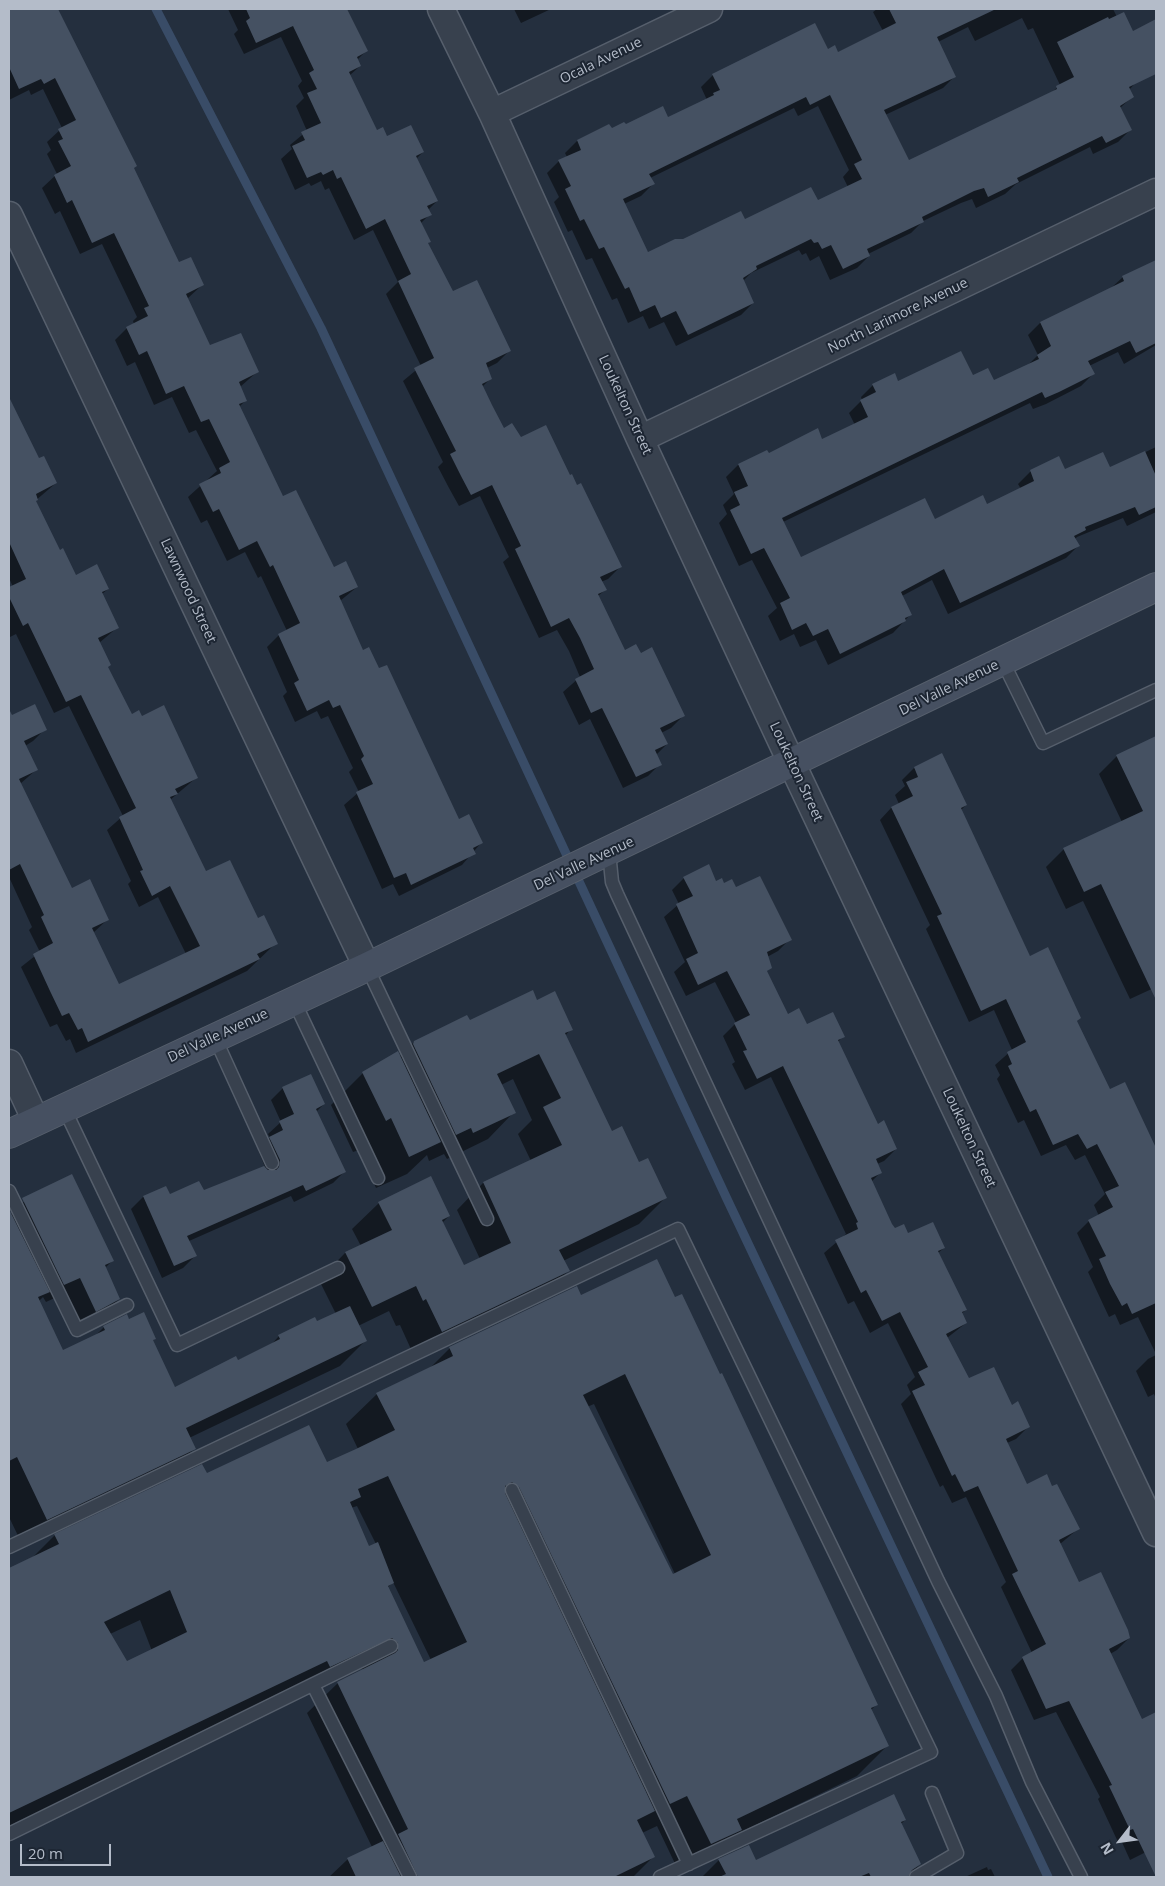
<!DOCTYPE html>
<style>
body{margin:0}
#map{position:relative;width:1165px;height:1886px;overflow:hidden;background:#242f3e;font-family:"Open Sans",sans-serif}
canvas{display:block}
.frame{position:absolute;inset:0;border:10px solid #b4bcc9;pointer-events:none}
.north{position:absolute;left:1095px;top:1816px;width:50px;height:50px;-webkit-text-stroke:4px #1d2633;paint-order:stroke;rotate:240deg;font-size:14px;font-weight:700;line-height:20px;text-align:center;color:#b4bcc9}
.north::after{content:'';display:block;margin:auto;width:18px;height:22px;background:#b4bcc9;clip-path:polygon(50% 0,100% 100%,50% 72%,0 100%)}
.scale{position:absolute;left:20px;top:1844px;width:91px;height:22px;box-sizing:border-box;border:2px solid #b4bcc9;border-top:0;padding-left:6px;font-size:15px;line-height:18px;white-space:nowrap;color:#b4bcc9;-webkit-text-stroke:4px #1d2633;paint-order:stroke}
</style>
<div id="map">
<canvas width="1165" height="1886"></canvas>
<div class="frame"></div>
<div class="north">N</div>
<div class="scale">20 m</div>
</div>
<script>
const c = document.querySelector('canvas').getContext('2d');
c.lineJoin = 'round';
function paint(path, color) {
  c.fillStyle = color;
  c.fill(path, 'evenodd');
}
function shape(rows) {
  const path = new Path2D();
  for (const r of rows) {
    path.moveTo(r[0], r[1]);
    for (let i = 2; i < r.length; i += 2) path.lineTo(r[i], r[i + 1]);
  }
  return path;
}
function trace(path, color, width, dash) {
  c.strokeStyle = color;
  c.lineWidth = width;
  c.lineCap = dash ? 'butt' : 'round';
  c.setLineDash(dash || []);
  c.stroke(path);
}
function write(font, color, halo, rows, align = 'center') {
  c.font = font + ' "Open Sans",sans-serif';
  c.lineWidth = 4;
  c.setLineDash([]);
  c.textBaseline = 'middle';
  c.strokeStyle = halo;
  c.fillStyle = color;
  for (const [text, x, y, turn = 0] of rows) {
    c.save();
    c.translate(x, y);
    c.rotate((+turn || 0) * Math.PI / 180);
    c.textAlign = isNaN(turn) ? turn : align;
    if (halo) c.strokeText(text, 0, 0);
    c.fillText(text, 0, 0);
    c.restore();
  }
}
paint(shape([
 [9,9,57,9,179,264,202,285,187,299,210,346,257,372,240,387,246,400,239,407,283,497,333,568,357,587,340,601,363,651,458,821,481,843,462,865,399,896,393,884,382,889,344,805,359,792,349,772,353,768,328,716,321,719,317,711,295,722,283,696,287,692,267,647,279,635,287,631,261,576,258,578,245,552,227,561,207,520,201,523,188,497,217,471,196,430,189,433,172,397,154,405,135,362,127,366,115,340,127,328,134,324,133,321,137,317,102,244,80,254,60,211,55,214,42,188,57,174,47,154,51,150,47,142,62,128,43,89,31,95,29,90,9,100],
 [228,9,346,9,366,51,357,60,360,66,349,76,377,131,386,138,423,152,416,159,437,201,428,210,430,214,420,224,429,242,427,244,452,293,509,351,497,363,487,368,490,379,482,387,503,430,521,439,569,477,620,567,608,579,601,582,605,590,598,596,624,651,683,716,671,728,661,733,667,744,656,755,660,764,648,776,623,788,590,719,579,725,563,692,580,677,569,651,557,630,539,638,503,562,509,557,480,496,459,506,449,488,438,467,443,462,403,381,421,366,386,294,398,282,373,230,354,240,329,188,325,190,321,181,311,186,309,183,295,190,281,159,292,149,290,145,307,131,296,106,304,98,298,86,302,81,281,37,244,54,234,34,238,30],
 [514,9,551,9,521,23],
 [877,9,1113,9,1117,17,1132,32,1156,20,1156,72,1137,81,1129,90,1132,97,1120,108,1130,130,1118,142,1093,154,1090,147,1016,184,1005,194,976,208,972,199,961,203,923,221,911,233,868,254,869,256,857,268,830,280,819,256,810,261,806,253,802,255,799,250,751,273,743,281,753,303,741,315,676,346,664,322,649,329,643,316,628,323,617,298,612,300,592,258,586,260,572,230,568,232,554,202,559,197,547,173,559,161,567,157,565,153,577,141,625,126,667,118,707,100,701,87,713,75,827,50,837,53,883,31,873,12],
 [1022,18,1028,30,1033,28,1060,85,1050,94,908,162,885,115,943,88,955,76,938,42,968,27,975,41],
 [818,106,849,170,843,177,848,187,817,202,744,220,648,253,624,204,641,196,653,184,650,178,794,108,798,116],
 [1156,261,1156,345,1124,364,1118,352,1089,366,1093,374,1081,386,1046,404,1033,409,1030,403,783,522,800,558,987,505,1021,489,1018,484,1030,472,1058,458,1065,471,1110,469,1156,447,1156,512,1127,526,1123,518,1077,537,1075,539,1078,546,1066,558,948,614,932,580,902,596,910,615,893,633,828,665,816,640,800,647,794,634,780,641,768,616,777,608,752,560,739,566,719,523,727,514,723,505,734,494,726,477,738,465,767,452,768,454,822,440,855,425,849,413,862,400,861,397,873,385,972,377,994,382,1026,367,1038,355,1028,335,1040,323,1110,289,1123,277],
 [18,418,38,460,56,483,35,501,59,551,75,576,108,589,102,594,118,627,99,643,107,667,132,715,141,718,196,778,170,800,205,873,257,920,276,943,247,971,76,1053,70,1039,66,1041,57,1024,50,1027,21,967,40,952,29,930,32,927,9,877,9,717,34,705,45,729,33,741,25,746,36,770,20,784,71,890,108,919,93,933,118,986,186,954,158,897,139,907,128,884,131,881,107,830,123,816,69,706,54,713,16,634,10,637,9,634,9,589,13,587,9,578,9,423],
 [1156,738,1156,987,1130,999,1083,901,1066,909,1046,867,1064,849,1122,822,1099,774,1117,756],
 [914,768,966,805,961,810,1030,957,1080,1018,1076,1022,1109,1091,1125,1083,1156,1151,1156,1223,1151,1226,1156,1237,1156,1354,1138,1317,1120,1325,1115,1314,1109,1317,1088,1272,1093,1267,1077,1233,1089,1221,1099,1216,1094,1205,1105,1194,1085,1155,1075,1160,1066,1145,1041,1156,1024,1120,1018,1123,997,1079,1000,1075,995,1065,1012,1050,994,1010,969,1022,926,929,930,925,880,820,891,808,899,804,895,795,905,786,902,780],
 [684,878,723,884,735,889,790,939,778,951,767,957,771,967,766,972,787,1015,807,1026,843,1036,838,1042,877,1125,896,1149,884,1161,877,1164,881,1172,871,1182,891,1224,895,1230,907,1235,944,1248,938,1253,966,1310,961,1314,966,1323,947,1338,969,1380,1011,1406,1028,1427,1016,1439,1007,1443,1027,1486,1052,1488,1078,1529,1060,1544,1078,1584,1129,1638,1117,1650,1110,1654,1141,1721,1156,1713,1156,1847,1130,1860,1121,1840,1118,1842,1098,1799,1100,1797,1056,1712,1034,1720,1011,1670,1023,1658,1032,1653,1001,1587,1006,1582,966,1497,952,1503,943,1485,940,1487,901,1404,911,1394,907,1385,915,1377,888,1323,870,1333,854,1301,848,1304,824,1253,846,1234,771,1077,745,1090,732,1064,735,1062,723,1036,736,1023,715,982,686,996,674,972,685,962,664,917,679,904,672,890],
 [536,1001,571,1029,565,1036,612,1133,665,1198,639,1224,563,1261,568,1271,542,1298,415,1358,400,1325,396,1326,389,1311,358,1326,365,1341,340,1366,189,1438,194,1449,169,1474,22,1544,9,1517,9,1216,30,1196,112,1261,105,1268,119,1299,101,1317,78,1329,61,1295,46,1302,43,1297,39,1301,63,1352,94,1337,104,1327,127,1316,129,1320,152,1341,175,1388,270,1346,279,1336,336,1314,319,1280,345,1253,361,1246,352,1229,379,1203,449,1216,442,1223,463,1267,480,1259,457,1210,483,1183,531,1161,518,1134,532,1120,513,1079,501,1085,514,1112,488,1139,447,1159,444,1154,429,1161,427,1155,407,1174,376,1188,359,1150,353,1152,331,1105,363,1073,397,1053,399,1057,414,1042,469,1021],
 [283,1088,324,1104,316,1112,345,1171,333,1183,294,1202,291,1196,189,1241,195,1256,183,1268,162,1278,131,1209,143,1197,166,1188,169,1196,203,1192,265,1167,258,1150,270,1138,268,1134,281,1122,271,1100],
 [580,1297,876,1705,870,1711,887,1746,857,1776,737,1834,710,1860,680,1874,657,1826,642,1833,653,1857,633,1877,329,1877,348,1859,372,1847,307,1713,338,1683,365,1669,356,1669,9,1828,9,1569,33,1557,55,1535,206,1475,327,1464,358,1449,346,1424,377,1394,428,1370,450,1348],
 [594,1404,675,1574,672,1576,587,1407],
 [357,1506,376,1544,368,1547,351,1508],
 [393,1582,431,1660,424,1663,387,1588],
 [140,1620,152,1651,126,1663,110,1634],
 [1156,1355,1156,1399,1154,1394,1148,1397,1136,1371,1148,1359],
 [905,1820,901,1824,920,1864,908,1877,702,1877,719,1860,756,1861],
 [987,1867,988,1870,991,1869,995,1877,965,1877]
]), '#0007');
trace(shape([
 [156,9,321,328,727,1199,1048,1877]
]), '#394c67', 9);
paint(shape([
 [9,9,58,9,137,166,134,168,179,262,191,257,204,285,186,294,210,345,241,333,259,372,239,382,247,401,239,404,283,496,296,490,334,567,346,561,358,587,339,596,363,650,369,647,379,668,387,665,459,819,469,814,483,843,473,848,476,854,411,885,406,873,394,878,356,792,373,784,361,759,364,756,340,705,333,708,329,700,307,711,294,683,299,680,278,634,300,623,273,565,270,567,257,541,239,550,219,509,213,512,199,484,221,473,219,468,230,462,209,419,201,422,184,386,166,394,147,351,139,355,126,327,148,316,144,308,149,306,114,233,92,243,72,200,67,203,54,175,71,166,58,141,63,139,58,129,76,120,55,78,44,84,41,79,19,89,9,67],
 [246,9,347,9,368,51,357,57,361,66,349,72,377,130,383,127,387,136,411,125,424,152,416,156,438,201,427,206,432,215,420,220,431,242,428,243,453,291,477,280,511,351,486,363,492,379,482,384,492,405,504,428,512,423,521,437,546,425,570,475,572,474,577,485,581,483,622,567,600,577,607,590,598,594,625,650,636,644,641,653,652,647,685,716,660,728,668,744,655,750,662,765,636,777,602,708,591,713,575,679,594,669,580,638,569,618,551,627,515,549,521,546,492,485,471,495,461,476,450,454,456,451,414,368,434,358,398,281,411,274,385,219,366,229,341,177,337,179,333,170,323,175,321,172,307,178,292,146,305,140,301,132,321,123,307,93,317,89,309,73,314,70,293,26,256,43,246,21,250,18],
 [889,9,996,9,937,37,956,77,884,110,909,160,1057,89,1056,86,1074,77,1057,42,1108,17,1109,19,1124,12,1133,31,1156,19,1156,74,1129,87,1134,97,1120,106,1132,130,1106,143,1102,136,1017,178,1019,182,988,197,984,188,974,191,922,217,924,222,867,249,870,256,843,269,831,245,822,249,818,242,814,243,811,239,756,266,757,269,743,278,754,303,688,335,676,311,661,318,655,305,640,312,629,287,625,289,604,247,599,249,584,219,580,221,565,189,571,186,558,160,581,150,577,140,609,124,612,128,624,122,626,124,663,106,668,117,714,95,713,93,720,90,712,74,815,23,828,49,835,45,838,52,896,23],
 [830,95,862,160,854,164,862,179,818,200,811,187,745,219,741,211,683,239,675,239,648,252,623,199,655,184,649,174,806,97,810,105],
 [1156,260,1156,343,1136,353,1130,341,1088,361,1095,374,1059,392,1045,398,1042,392,782,518,801,557,925,498,935,519,983,495,987,504,1034,481,1030,470,1059,456,1065,469,1103,452,1110,467,1145,451,1156,476,1156,507,1139,515,1135,507,1085,527,1086,530,1074,536,1080,546,960,603,944,569,901,592,912,615,905,618,906,621,840,654,828,629,813,636,806,623,792,630,780,603,790,598,764,548,751,554,730,510,740,505,734,492,748,486,738,464,767,450,769,453,818,428,822,439,868,417,860,400,876,392,872,384,895,373,898,381,961,351,973,375,988,368,994,380,1039,359,1037,355,1051,346,1040,322,1124,281,1122,276],
 [9,397,39,458,44,456,57,483,36,494,38,500,36,501,60,550,63,548,76,575,97,564,109,589,102,592,119,628,98,638,111,665,108,667,132,714,139,710,142,716,164,705,198,778,175,789,178,794,170,797,206,871,230,860,258,918,264,915,278,944,257,954,260,959,88,1042,82,1028,78,1030,69,1013,62,1016,50,991,33,954,53,943,41,917,44,915,20,864,9,870,9,709,12,715,35,704,47,730,24,741,38,770,19,779,72,888,90,879,109,920,92,928,119,984,200,946,170,886,152,896,140,871,143,870,119,817,136,808,81,695,66,702,28,623,23,626,9,597,9,587,26,579,9,542],
 [1156,736,1156,1000,1101,884,1084,892,1063,848,1143,811,1116,755],
 [942,753,967,805,961,808,1030,956,1048,947,1081,1018,1077,1021,1110,1089,1125,1082,1156,1148,1156,1303,1132,1314,1127,1303,1122,1306,1110,1284,1099,1259,1106,1256,1088,1220,1113,1207,1105,1192,1119,1186,1097,1144,1087,1149,1078,1134,1053,1145,1036,1109,1030,1112,1008,1066,1012,1064,1007,1052,1026,1042,1006,999,981,1011,937,916,942,914,891,807,913,796,906,782,918,777,914,767],
 [709,864,716,881,722,878,724,883,732,879,736,887,760,876,792,940,767,952,772,968,767,971,788,1014,799,1008,807,1024,833,1012,845,1037,838,1040,878,1124,884,1120,897,1149,876,1159,882,1173,871,1178,892,1224,895,1228,904,1224,908,1233,933,1222,945,1248,938,1251,967,1310,962,1312,967,1323,946,1334,969,1378,994,1367,1012,1405,1018,1401,1030,1427,1006,1439,1027,1484,1047,1474,1052,1486,1057,1484,1080,1529,1059,1540,1079,1582,1101,1572,1128,1630,1130,1638,1109,1649,1142,1719,1156,1712,1156,1877,1133,1829,1130,1830,1109,1786,1112,1785,1069,1701,1046,1709,1022,1657,1046,1644,1012,1574,1018,1571,978,1486,964,1492,955,1474,952,1476,912,1391,925,1385,918,1372,928,1367,900,1312,882,1321,866,1290,861,1293,835,1240,858,1229,856,1223,858,1222,783,1066,757,1079,743,1051,747,1050,734,1023,750,1015,727,971,698,985,686,959,698,953,676,904,693,896,683,877],
 [533,990,537,1000,555,991,573,1030,565,1033,612,1131,622,1126,639,1162,648,1158,667,1198,559,1250,570,1271,442,1332,426,1299,423,1301,416,1286,372,1307,345,1252,392,1230,378,1202,431,1176,450,1216,442,1220,464,1265,511,1243,483,1182,562,1145,543,1107,561,1098,539,1054,497,1074,516,1113,473,1133,471,1128,456,1135,413,1044,414,1041,467,1015,470,1020],
 [398,1051,441,1142,409,1157,391,1118,386,1121,362,1072],
 [311,1074,325,1104,316,1109,346,1172,306,1191,303,1185,187,1236,197,1256,174,1266,143,1196,166,1186,170,1194,199,1181,204,1190,264,1166,268,1170,276,1170,279,1167,280,1160,269,1137,283,1130,279,1121,294,1114,282,1087],
 [72,1174,114,1261,105,1265,120,1299,96,1312,80,1278,64,1285,22,1198],
 [9,1209,50,1292,38,1297,63,1350,105,1330,103,1326,127,1314,129,1319,144,1312,156,1339,153,1340,175,1387,236,1356,238,1360,280,1339,278,1335,315,1317,317,1321,350,1306,367,1341,186,1428,196,1449,47,1520,17,1457,9,1461],
 [657,1259,675,1297,682,1294,720,1374,722,1373,878,1705,871,1708,889,1746,737,1819,742,1830,711,1844,687,1796,670,1804,519,1487,512,1482,505,1486,505,1493,655,1811,637,1820,655,1857,614,1877,418,1877,398,1834,408,1829,337,1682,395,1653,398,1650,398,1643,392,1638,330,1667,327,1661,9,1813,9,1568,59,1544,54,1534,202,1464,207,1473,309,1425,327,1462,356,1449,395,1430,376,1393,453,1356,449,1347,577,1286,581,1295],
 [625,1374,711,1555,673,1574,583,1395],
 [388,1476,467,1642,424,1662,388,1586,394,1583,378,1542,369,1546,350,1502,361,1497,358,1489],
 [170,1590,187,1632,127,1661,104,1622],
 [894,1794,906,1820,901,1822,921,1864,912,1870,908,1877,871,1877,869,1873,859,1877,719,1877,726,1874,718,1859,749,1845,756,1860],
 [383,1841,401,1877,356,1877,347,1858]
]), '#455162');
const lane = shape([
 [1003,662,1043,743,1156,690],
 [609,852,612,882,617,894,938,1581,996,1696,1032,1782,1081,1877],
 [367,967,487,1219],
 [294,1001,378,1178],
 [215,1038,272,1163],
 [64,1108,177,1345,338,1268],
 [9,1191,77,1330,127,1305],
 [512,1490,689,1864],
 [9,1547,678,1229,931,1752,660,1877],
 [313,1685,410,1877],
 [9,1834,391,1646],
 [916,1877,957,1853,932,1793]
]);
const street = shape([
 [441,9,492,113,640,439,792,764,1156,1533],
 [492,113,709,9],
 [9,215,367,967],
 [640,439,1156,192],
 [9,1063,36,1121]
]);
const secondary = shape([
 [9,1134,367,967,1156,587]
]);
trace(lane, '#565f6c', 15);
trace(street, '#565f6c', 29);
trace(secondary, '#565f6c', 30);
trace(lane, '#38414e', 12);
trace(street, '#38414e', 26);
trace(secondary, '#465061', 28);
write('14px', '#b4bcc9', '#1d2633', [
 ["Ocala Avenue",601,61,-26],
 ["North Larimore Avenue",898,316,-26],
 ["Loukelton Street",625,405,65],
 ["Lawnwood Street",188,591,65],
 ["Del Valle Avenue",949,688,-26],
 ["Loukelton Street",796,772,65],
 ["Del Valle Avenue",584,864,-25],
 ["Del Valle Avenue",218,1036,-25],
 ["Loukelton Street",969,1138,65]
]);
</script>
